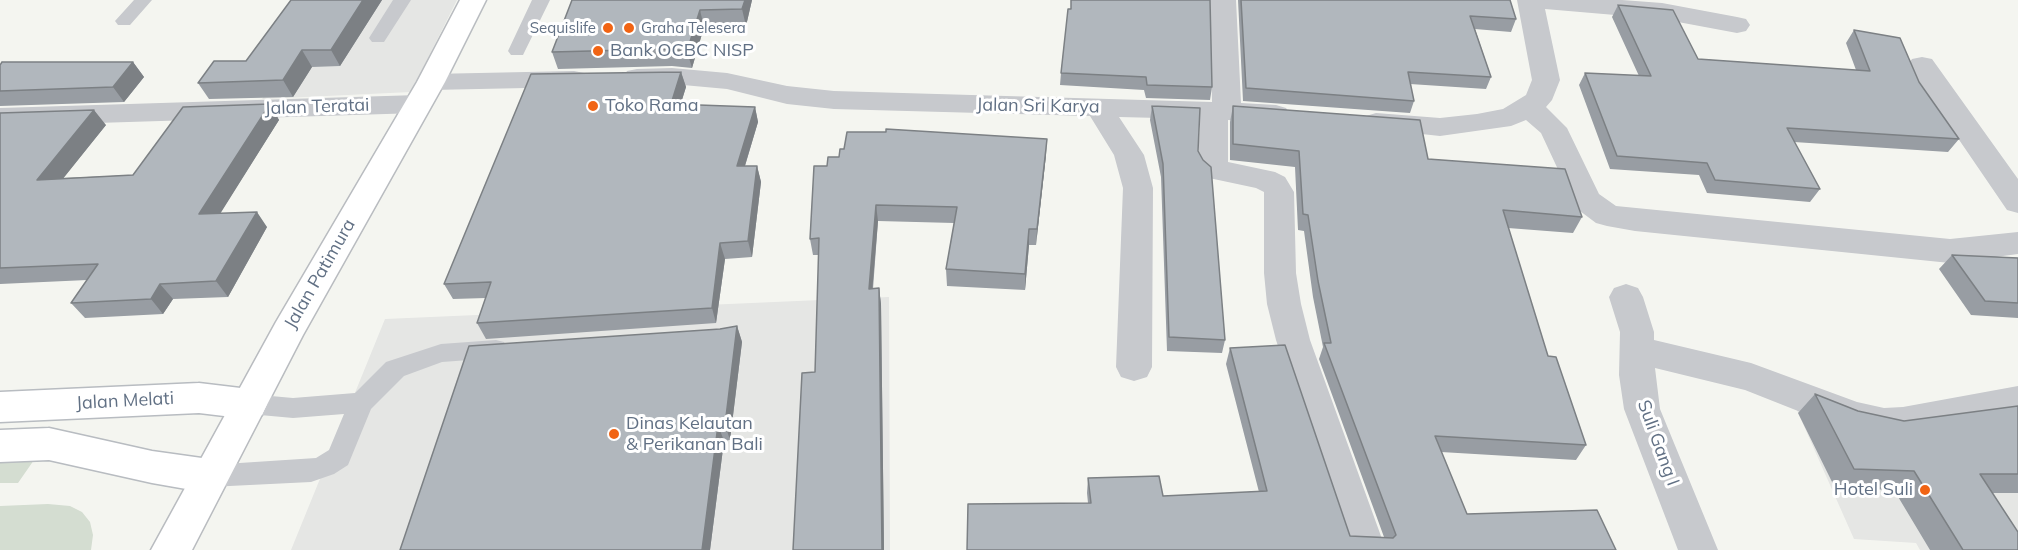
<!DOCTYPE html>
<style>
body{margin:0}
canvas{display:block;background:#f4f5f0}
</style>
<canvas width="2018" height="550"></canvas>
<script>
const c = document.querySelector('canvas').getContext('2d');
c.lineJoin = 'round';
function paint(path, color) {
  c.fillStyle = color;
  c.fill(path, 'evenodd');
}
function shape(rows) {
  const path = new Path2D();
  for (const r of rows) {
    path.moveTo(r[0], r[1]);
    for (let i = 2; i < r.length; i += 2) path.lineTo(r[i], r[i + 1]);
  }
  return path;
}
function trace(path, color, width, dash) {
  c.strokeStyle = color;
  c.lineWidth = width;
  c.lineCap = dash ? 'butt' : 'round';
  c.setLineDash(dash || []);
  c.stroke(path);
}
function write(font, color, halo, rows, align = 'center') {
  c.font = font + ' Mulish,sans-serif';
  c.lineWidth = 6;
  c.setLineDash([]);
  c.textBaseline = 'middle';
  c.strokeStyle = halo;
  c.fillStyle = color;
  for (const [text, x, y, turn = 0] of rows) {
    c.save();
    c.translate(x, y);
    c.rotate((+turn || 0) * Math.PI / 180);
    c.textAlign = isNaN(turn) ? turn : align;
    if (halo) c.strokeText(text, 0, 0);
    c.fillText(text, 0, 0);
    c.restore();
  }
}
paint(shape([
 [305,0,457,0,411,92,262,99,278,78],
 [889,297,890,550,291,550,385,319],
 [1791,397,2018,440,2018,550,1920,550,1916,543,1854,539]
]), '#e5e6e4');
paint(shape([
 [34,460,18,483,0,483,0,461],
 [48,504,70,506,82,512,90,522,93,535,91,550,0,550,0,506]
]), '#d4ddd1');
const secondary = shape([
 [199,383,249,389,262,393,267,404,262,415,249,419,199,413,0,422,0,392,199,383],
 [49,428,152,451,209,459,223,464,228,476,223,488,209,493,152,483,49,460,0,462,0,430,49,428]
]);
const primary = shape([
 [460,0,486,0,445,82,303,335,192,550,151,550,276,322,417,82,460,0]
]);
trace(secondary, '#b8bcc1', 3);
trace(primary, '#b9bcc0', 3);
paint(shape([
 [134,0,152,0,130,25,118,25,115,21,134,0],
 [393,0,411,0,384,42,372,42,369,38,393,0],
 [532,0,550,0,523,55,511,55,508,51,532,0],
 [496,340,504,342,508,349,504,356,496,358,442,362,404,376,371,409,348,465,334,474,311,482,209,487,200,484,196,476,200,468,209,465,316,458,329,450,344,414,293,418,249,414,240,411,237,404,240,397,249,394,293,398,355,393,386,362,441,344,496,340]
]), '#c7c9cd');
paint(shape([
 [1210,0,1236,0,1241,103,1276,105,1286,108,1290,114,1286,120,1276,123,1228,120,1228,162,1275,172,1285,177,1294,192,1296,273,1301,304,1310,340,1386,550,1346,550,1276,340,1267,304,1264,273,1264,192,1256,188,1209,178,1202,172,1198,165,1200,119,1119,117,1144,155,1153,188,1152,367,1147,377,1134,381,1121,377,1116,367,1123,188,1114,155,1090,116,834,109,787,104,727,89,672,84,637,85,627,83,623,77,627,71,637,69,672,68,727,73,787,86,834,91,1212,102,1210,0],
 [1517,0,1622,0,1662,3,1737,17,1746,19,1750,25,1746,31,1737,33,1662,19,1545,9,1560,80,1552,100,1546,107,1567,128,1599,194,1616,206,1950,239,2018,232,2018,254,1950,263,1635,231,1607,226,1596,223,1576,208,1541,133,1526,120,1511,126,1440,136,1366,128,1362,122,1366,116,1376,113,1440,118,1477,114,1503,109,1526,95,1532,80,1517,0],
 [1922,57,1932,59,2018,179,2018,213,2007,210,1908,65,1912,59,1922,57],
 [574,71,584,73,588,79,584,85,574,87,431,90,421,88,417,82,421,76,431,74,574,71],
 [418,95,428,98,432,104,428,110,418,113,0,126,0,108,418,95],
 [1626,284,1638,288,1643,297,1654,332,1654,340,1751,363,1857,402,1884,408,1903,407,2018,386,2018,416,1903,437,1884,438,1841,428,1745,390,1655,368,1660,409,1718,550,1678,550,1624,409,1619,375,1620,332,1609,297,1614,288,1626,284]
]), '#c7c9cd');
paint(secondary, '#fff');
paint(primary, '#fff');
paint(shape([
 [291,0,382,0,340,66,312,67,293,97,209,99,198,83,246,61],
 [572,0,752,0,746,26,704,27,692,68,672,66,558,69,552,52],
 [1238,0,1510,0,1516,19,1511,32,1475,29,1491,77,1486,89,1410,84,1414,101,1410,113,1243,101],
 [1618,5,1698,59,1856,70,1846,43,1854,30,1919,82,1959,139,1948,152,1794,142,1820,189,1810,202,1707,193,1699,175,1610,169,1579,85,1585,73,1639,76,1612,17],
 [1071,9,1212,87,1210,100,1146,98,1144,90,1060,85,1061,73],
 [133,62,144,77,124,102,0,106,0,65],
 [681,72,686,87,680,105,755,107,758,122,745,166,757,166,761,182,752,257,725,259,716,323,486,339,477,323,486,298,453,299,444,284],
 [270,104,279,120,220,213,267,227,228,297,173,299,163,314,85,318,71,303,87,280,0,284,0,113,106,125,63,178,133,175],
 [1152,106,1198,151,1225,340,1222,353,1167,351,1161,177,1150,120],
 [1233,106,1428,159,1582,217,1573,233,1508,228,1548,356,1586,445,1576,460,1441,452,1467,514,1616,550,967,550,1088,503,1087,493,1088,478,1163,496,1259,492,1226,364,1230,348,1350,536,1384,537,1319,359,1323,347,1313,297,1304,231,1298,230,1295,167,1230,160,1230,122],
 [1046,155,1036,245,1029,245,1025,290,947,286,946,269,954,223,878,221,873,289,879,288,881,304,884,550,793,550,815,372,819,255,813,255,810,239,827,166],
 [1952,255,2018,258,2018,318,1971,315,1939,269],
 [737,326,742,342,730,440,724,441,710,550,400,550,720,329],
 [1815,394,1858,411,1904,421,2018,406,2018,493,1992,493,2018,550,1930,550,1894,490,1835,488,1798,413]
]), '#989da3');
paint(shape([
 [363,0,382,0,340,66,331,50],
 [745,0,752,0,746,26,742,9],
 [700,10,704,27,692,68,687,51],
 [302,50,312,67,293,97,283,80],
 [133,62,144,77,124,102,113,87],
 [681,72,686,87,676,120,671,104],
 [270,104,279,120,210,230,199,214],
 [755,107,758,122,740,182,737,166],
 [94,110,106,125,50,195,37,180],
 [1047,139,1046,155,1036,245,1037,229],
 [757,166,761,182,752,257,748,241],
 [876,205,878,221,871,305,869,289],
 [257,212,267,227,228,297,216,281],
 [1029,229,1029,245,1025,290,1025,274],
 [720,243,725,259,716,323,712,308],
 [160,284,173,299,163,314,151,299],
 [879,288,881,304,884,550,882,550],
 [737,326,742,342,730,440,725,425],
 [718,425,724,441,710,550,702,550]
]), '#7c8084');
const building = shape([
 [291,0,363,0,331,50,302,50,283,80,198,83,214,61,246,61,291,0],
 [572,0,745,0,742,9,700,10,687,51,667,49,552,52,572,0],
 [1071,0,1210,0,1212,87,1147,85,1146,77,1061,73,1068,9,1071,9,1071,0],
 [1241,0,1510,0,1516,19,1470,16,1491,77,1408,72,1414,101,1246,88,1241,0],
 [1618,5,1673,10,1698,59,1870,71,1854,30,1900,38,1919,82,1959,139,1787,128,1820,189,1715,180,1707,163,1617,156,1585,73,1651,76,1618,5],
 [2,62,133,62,113,87,0,91,0,65,2,62],
 [681,72,671,104,755,107,737,166,757,166,748,241,720,243,712,308,477,323,491,282,444,284,531,74,681,72],
 [270,104,199,214,257,212,216,281,160,284,151,299,71,303,98,264,0,268,0,113,94,110,37,180,133,175,183,107,270,104],
 [1152,106,1200,108,1198,151,1203,160,1211,167,1225,340,1169,337,1163,164,1152,106],
 [1233,106,1420,120,1428,159,1565,169,1582,217,1503,210,1548,356,1556,357,1586,445,1435,436,1467,514,1597,510,1616,550,967,550,968,504,1091,503,1088,478,1159,476,1163,496,1267,491,1230,348,1285,345,1350,536,1393,538,1396,535,1324,343,1331,343,1318,281,1308,215,1303,214,1299,151,1233,144,1233,106],
 [886,129,1047,139,1037,229,1029,229,1025,274,946,269,957,207,876,205,869,289,879,288,882,550,793,550,802,373,815,372,819,238,810,239,814,166,827,166,828,157,839,157,840,149,844,149,847,132,886,132,886,129],
 [1952,255,2018,258,2018,303,1985,301,1952,255],
 [737,326,725,425,718,425,702,550,400,550,469,346,720,329,737,326],
 [1815,394,1858,411,1904,421,2018,406,2018,474,1980,474,2018,532,2018,550,1963,550,1914,471,1854,469,1815,394]
]);
paint(building, '#b1b7bd');
trace(building, '#7c8084', 1.5);
for (const [x, y, r, color] of [
 [608,28,6,"#f16414"],
 [629,28,6,"#f16414"],
 [598,51,6,"#f16414"],
 [593,106,6,"#f16414"],
 [614,434,6,"#f16414"],
 [1925,490,6,"#f16414"]
]) {
  const dot = new Path2D();
  dot.arc(x, y, r, 0, 2 * Math.PI);
  c.fillStyle = color;
  c.fill(dot);
  trace(dot, '#fff', 2);
}
write('15px', '#617084', '#fff', [
 ["Sequislife",596,28],
 ["Graha Telesera",641,28,"left"]
], 'right');
write('18px', '#617084', '#fff', [
 ["Bank OCBC NISP",610,51],
 ["Toko Rama",605,106],
 ["Dinas Kelautan",626,424],
 ["& Perikanan Bali",626,445],
 ["Hotel Suli",1913,490,"right"]
], 'left');
write('18px', '#617084', '#fff', [
 ["Jalan Sri Karya",1038,106,1],
 ["Jalan Teratai",317,107,-2],
 ["Jalan Patimura",320,274,-60],
 ["Jalan Melati",125,401,-3],
 ["Suli Gang I",1658,443,70]
]);
</script>
